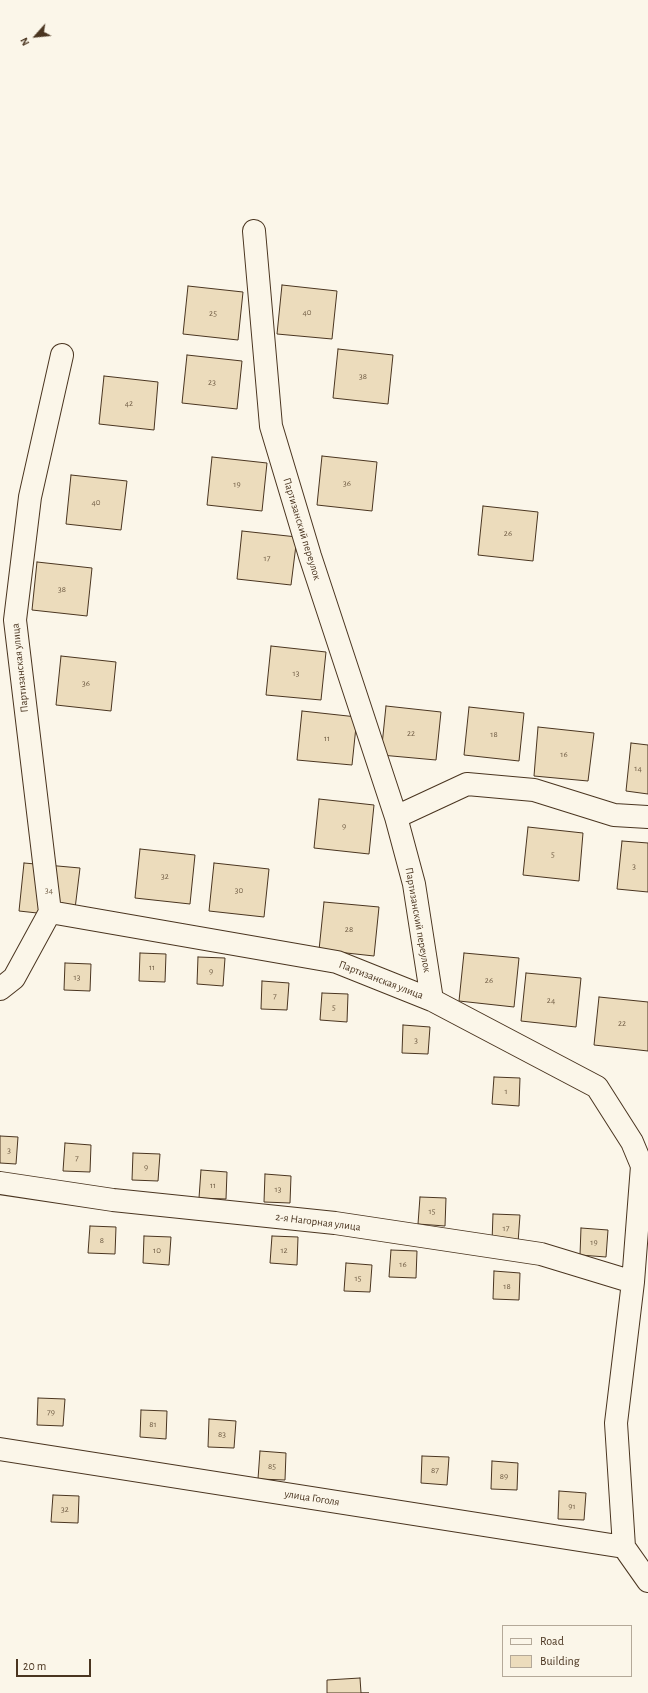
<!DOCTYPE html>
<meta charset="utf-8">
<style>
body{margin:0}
#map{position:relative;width:648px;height:1693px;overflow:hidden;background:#fbf6e9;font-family:"Alegreya Sans",sans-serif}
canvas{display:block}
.legend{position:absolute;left:502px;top:1625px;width:130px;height:52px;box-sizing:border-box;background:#fbf6e9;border:1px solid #b4a999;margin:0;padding:5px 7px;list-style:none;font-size:12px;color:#4a3520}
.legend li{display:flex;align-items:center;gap:8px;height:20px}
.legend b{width:20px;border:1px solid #b4a999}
.north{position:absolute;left:16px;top:16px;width:40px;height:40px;-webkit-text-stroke:3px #fbf6e9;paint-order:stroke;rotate:243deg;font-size:11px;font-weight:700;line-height:16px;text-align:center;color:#4a3520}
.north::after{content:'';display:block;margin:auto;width:14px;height:18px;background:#4a3520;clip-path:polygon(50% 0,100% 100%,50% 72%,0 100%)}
.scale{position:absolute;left:16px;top:1659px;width:75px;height:18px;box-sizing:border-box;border:2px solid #4a3520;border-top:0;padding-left:5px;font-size:12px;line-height:14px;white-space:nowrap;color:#4a3520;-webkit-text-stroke:3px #fbf6e9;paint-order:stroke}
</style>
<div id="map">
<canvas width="648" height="1693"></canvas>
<ul class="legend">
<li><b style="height:5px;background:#fbf6e9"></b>Road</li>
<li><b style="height:11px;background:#ecdcbc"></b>Building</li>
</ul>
<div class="north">N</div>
<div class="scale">20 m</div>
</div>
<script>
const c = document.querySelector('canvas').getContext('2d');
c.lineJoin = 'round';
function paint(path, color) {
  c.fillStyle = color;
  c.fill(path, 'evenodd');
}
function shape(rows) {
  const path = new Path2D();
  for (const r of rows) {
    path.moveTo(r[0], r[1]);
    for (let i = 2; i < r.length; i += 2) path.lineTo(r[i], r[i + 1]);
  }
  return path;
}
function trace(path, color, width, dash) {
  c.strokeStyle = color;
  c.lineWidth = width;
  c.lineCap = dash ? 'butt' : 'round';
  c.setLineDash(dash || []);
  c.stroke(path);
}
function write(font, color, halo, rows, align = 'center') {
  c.font = font + ' "Alegreya Sans",sans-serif';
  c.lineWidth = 3;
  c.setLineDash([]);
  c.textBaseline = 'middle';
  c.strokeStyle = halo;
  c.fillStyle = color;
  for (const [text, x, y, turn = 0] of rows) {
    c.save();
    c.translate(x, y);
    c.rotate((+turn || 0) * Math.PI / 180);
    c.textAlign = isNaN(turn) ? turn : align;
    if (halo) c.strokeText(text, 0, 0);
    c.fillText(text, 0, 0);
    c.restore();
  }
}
const building = shape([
 [282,285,337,291,332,339,277,334,282,285],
 [188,286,243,292,238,340,183,334,188,286],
 [338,349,393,355,388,404,333,398,338,349],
 [187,355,242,361,237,409,182,403,187,355],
 [104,376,158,382,154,430,99,424,104,376],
 [322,456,377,462,372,511,317,505,322,456],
 [212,457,267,463,262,511,207,505,212,457],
 [71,475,127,481,121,530,66,524,71,475],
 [483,506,538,512,533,561,478,555,483,506],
 [242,531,297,537,291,585,237,579,242,531],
 [37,562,92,568,87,616,32,610,37,562],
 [271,646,326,652,321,700,266,695,271,646],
 [61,656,116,662,111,711,56,705,61,656],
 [386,706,441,712,436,760,381,755,386,706],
 [469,707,524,713,519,761,464,755,469,707],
 [302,711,357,717,352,765,297,760,302,711],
 [538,727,594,733,588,781,534,776,538,727],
 [631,743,648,745,648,794,626,791,631,743],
 [319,799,374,805,369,854,314,848,319,799],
 [528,827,583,833,579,881,523,875,528,827],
 [622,841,648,843,648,892,617,889,622,841],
 [140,849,195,855,190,904,135,898,140,849],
 [24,863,80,868,74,917,19,911,24,863],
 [214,863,269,869,264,917,209,911,214,863],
 [324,902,379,907,374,956,319,950,324,902],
 [140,953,166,954,165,982,139,981,140,953],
 [464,953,519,958,514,1007,459,1001,464,953],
 [198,957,225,958,223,986,197,984,198,957],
 [65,963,91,964,90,991,64,990,65,963],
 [526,973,581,978,576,1027,521,1021,526,973],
 [262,981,289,983,287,1010,261,1009,262,981],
 [322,993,348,994,347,1022,320,1020,322,993],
 [599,997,648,1002,648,1051,594,1045,599,997],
 [403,1025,430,1027,428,1054,402,1053,403,1025],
 [494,1077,520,1078,519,1106,492,1104,494,1077],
 [0,1136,18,1137,16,1164,0,1163,0,1136],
 [65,1143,91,1145,90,1172,63,1171,65,1143],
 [133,1153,160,1154,158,1181,132,1180,133,1153],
 [201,1170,227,1172,226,1199,199,1198,201,1170],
 [265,1174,291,1176,290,1203,264,1202,265,1174],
 [420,1197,446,1198,445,1226,418,1224,420,1197],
 [493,1214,520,1215,518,1243,492,1242,493,1214],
 [90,1226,116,1227,115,1254,88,1253,90,1226],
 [581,1228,608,1230,606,1257,580,1255,581,1228],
 [144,1236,171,1237,169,1265,143,1263,144,1236],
 [272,1236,298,1237,297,1265,270,1263,272,1236],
 [391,1250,417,1251,416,1278,389,1277,391,1250],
 [346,1263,372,1265,370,1292,344,1291,346,1263],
 [494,1271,520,1273,519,1300,493,1299,494,1271],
 [38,1398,65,1399,63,1426,37,1425,38,1398],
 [141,1410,167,1411,166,1439,140,1437,141,1410],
 [209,1419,236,1421,234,1448,208,1447,209,1419],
 [260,1451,286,1453,285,1480,258,1479,260,1451],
 [422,1456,449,1457,447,1485,421,1483,422,1456],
 [492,1461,518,1463,517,1490,491,1489,492,1461],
 [559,1491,586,1493,584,1520,558,1519,559,1491],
 [53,1495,79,1496,78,1523,51,1522,53,1495],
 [360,1678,361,1693,369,1693,327,1693,327,1680,360,1678]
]);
paint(building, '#ecdcbc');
trace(building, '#4a3520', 1);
const minor = shape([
 [254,231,271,426,310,556,396,817,414,884,432,1000],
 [396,817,467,784,534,790,614,815,648,817],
 [50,912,337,962,432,1000,597,1087,632,1142,642,1166,648,1166],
 [0,989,14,978,50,912,15,620,30,497,62,355],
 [642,1166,633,1282,616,1423,624,1547,648,1581],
 [0,1183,113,1200,335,1223,541,1254,633,1282],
 [0,1449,624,1547]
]);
trace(minor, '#4a3520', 24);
trace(minor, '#fbf6e9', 22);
write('9px', '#725f47', null, [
 ["40",307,312],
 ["25",213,313],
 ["38",363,376],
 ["23",212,382],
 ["42",129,403],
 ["36",347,483],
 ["19",237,484],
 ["40",96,502],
 ["26",508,533],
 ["17",267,558],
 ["38",62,589],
 ["13",296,673],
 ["36",86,683],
 ["22",411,733],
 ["18",494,734],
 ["11",327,738],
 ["16",564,754],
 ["14",638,768],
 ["9",344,826],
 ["5",553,854],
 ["3",634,866],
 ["32",165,876],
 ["34",49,890],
 ["30",239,890],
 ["28",349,929],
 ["11",152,967],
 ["9",211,971],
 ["13",77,977],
 ["26",489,980],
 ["7",275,996],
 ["24",551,1000],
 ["5",334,1007],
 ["22",622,1023],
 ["3",416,1040],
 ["1",506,1091],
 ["3",9,1150],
 ["7",77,1158],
 ["9",146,1167],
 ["11",213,1185],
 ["13",278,1189],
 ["15",432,1211],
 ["17",506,1228],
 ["8",102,1240],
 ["19",594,1242],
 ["10",157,1250],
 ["12",284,1250],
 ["16",403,1264],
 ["15",358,1278],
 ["18",507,1286],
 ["79",51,1412],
 ["81",153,1424],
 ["83",222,1434],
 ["85",272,1466],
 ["87",435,1470],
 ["89",504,1476],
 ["91",572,1506],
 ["32",65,1509]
]);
write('11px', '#4a3520', '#fbf6e9', [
 ["Партизанский переулок",302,529,73],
 ["Партизанская улица",20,668,-96],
 ["Партизанский переулок",418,920,80],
 ["Партизанская улица",381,980,21],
 ["2-я Нагорная улица",318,1222,7],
 ["улица Гоголя",312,1498,9]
]);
</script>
